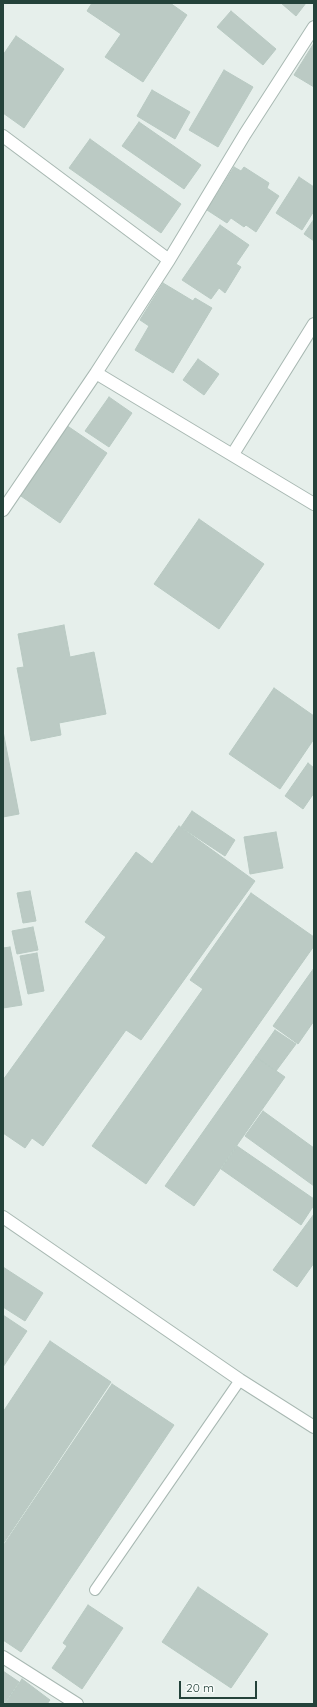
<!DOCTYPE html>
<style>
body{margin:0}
#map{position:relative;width:317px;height:1707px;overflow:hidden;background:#e6efeb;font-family:Quicksand,sans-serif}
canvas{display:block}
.frame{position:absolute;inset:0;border:4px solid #24423a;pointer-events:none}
.scale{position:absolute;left:179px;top:1681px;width:78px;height:18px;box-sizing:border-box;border:2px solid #24423a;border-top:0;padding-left:5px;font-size:12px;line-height:14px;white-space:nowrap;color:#24423a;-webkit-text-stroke:3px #f7fbf9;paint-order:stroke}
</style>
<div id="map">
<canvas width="317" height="1707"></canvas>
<div class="frame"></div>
<div class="scale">20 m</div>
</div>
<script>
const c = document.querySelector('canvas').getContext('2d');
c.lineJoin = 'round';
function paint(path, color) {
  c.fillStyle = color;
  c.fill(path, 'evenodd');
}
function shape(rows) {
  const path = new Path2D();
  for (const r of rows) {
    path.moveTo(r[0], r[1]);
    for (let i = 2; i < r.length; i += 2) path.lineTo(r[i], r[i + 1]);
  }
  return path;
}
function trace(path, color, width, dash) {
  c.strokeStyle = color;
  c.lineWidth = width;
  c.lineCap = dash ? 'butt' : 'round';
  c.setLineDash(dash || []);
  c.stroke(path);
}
const building = shape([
 [92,3,170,3,187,15,143,82,105,57,121,34,87,11,92,3],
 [281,3,306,3,296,16,281,3],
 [231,11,276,49,263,65,217,27,231,11],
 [16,36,64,69,24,128,3,113,3,55,16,36],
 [314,43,314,87,294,75,314,43],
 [224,70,253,87,218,147,189,130,224,70],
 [152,90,190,112,175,139,137,116,152,90],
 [139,122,201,165,184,189,122,146,139,122],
 [90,139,181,204,161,233,69,168,90,139],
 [234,167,241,171,244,167,269,183,267,188,279,196,256,232,246,225,244,227,231,218,227,223,207,210,234,167],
 [299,177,314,187,314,211,302,230,276,213,299,177],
 [314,219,314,241,304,234,314,219],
 [220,225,249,245,236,264,241,267,225,293,219,288,211,299,182,280,220,225],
 [163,283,193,301,195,298,212,308,173,373,135,350,149,326,140,320,163,283],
 [198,359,219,374,204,395,183,380,198,359],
 [109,397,132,413,109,447,85,431,109,397],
 [66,425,107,453,60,523,18,494,66,425],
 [199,519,264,564,219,629,154,584,199,519],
 [64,625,70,657,94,652,106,714,59,723,61,735,31,741,17,668,24,667,18,634,64,625],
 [274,688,314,716,314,739,280,789,229,754,274,688],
 [3,731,19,814,3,817,3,731],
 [308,763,314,768,314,793,303,809,285,796,308,763],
 [192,811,235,840,225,856,181,827,192,811],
 [179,826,255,881,141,1040,126,1030,43,1146,32,1138,25,1148,3,1133,3,1080,106,937,85,922,136,852,152,864,179,826],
 [276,832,283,868,250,874,244,837,276,832],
 [30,891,36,921,23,923,17,893,30,891],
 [251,893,314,937,314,946,146,1184,92,1146,203,989,190,980,251,893],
 [33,927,38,950,17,954,12,931,33,927],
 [10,947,22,1005,3,1008,3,948,10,947],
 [37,953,44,991,28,994,20,956,37,953],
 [314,968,314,1021,298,1044,273,1026,314,968],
 [275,1030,296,1044,276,1071,256,1057,275,1030],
 [256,1057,285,1077,194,1206,165,1186,256,1057],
 [263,1111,314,1148,314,1186,245,1136,263,1111],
 [237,1146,314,1199,314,1205,301,1225,221,1169,237,1146],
 [314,1214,314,1263,297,1287,273,1270,314,1214],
 [3,1267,43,1293,25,1321,3,1307,3,1267],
 [3,1315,27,1331,3,1367,3,1315],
 [50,1341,111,1382,3,1544,3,1412,50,1341],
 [112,1384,174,1425,21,1652,3,1640,3,1546,112,1384],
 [198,1587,268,1634,231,1688,162,1642,198,1587],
 [88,1605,123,1628,82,1689,52,1668,67,1646,63,1643,88,1605],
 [3,1671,19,1682,4,1704,3,1704,3,1671],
 [22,1679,50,1700,47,1704,5,1704,22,1679]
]);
paint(building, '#bbcac4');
trace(building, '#b8c9c2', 1);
const service = shape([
 [95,1590,240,1380]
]);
const minor = shape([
 [3,136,169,260],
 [96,373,314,504],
 [233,454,314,324],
 [3,510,96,373,169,260,245,134,314,27],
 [3,1217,240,1380,314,1427],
 [3,1657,77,1704]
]);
trace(service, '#a8b8b2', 12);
trace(minor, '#a8b8b2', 14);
trace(service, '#fff', 10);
trace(minor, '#fff', 12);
</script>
